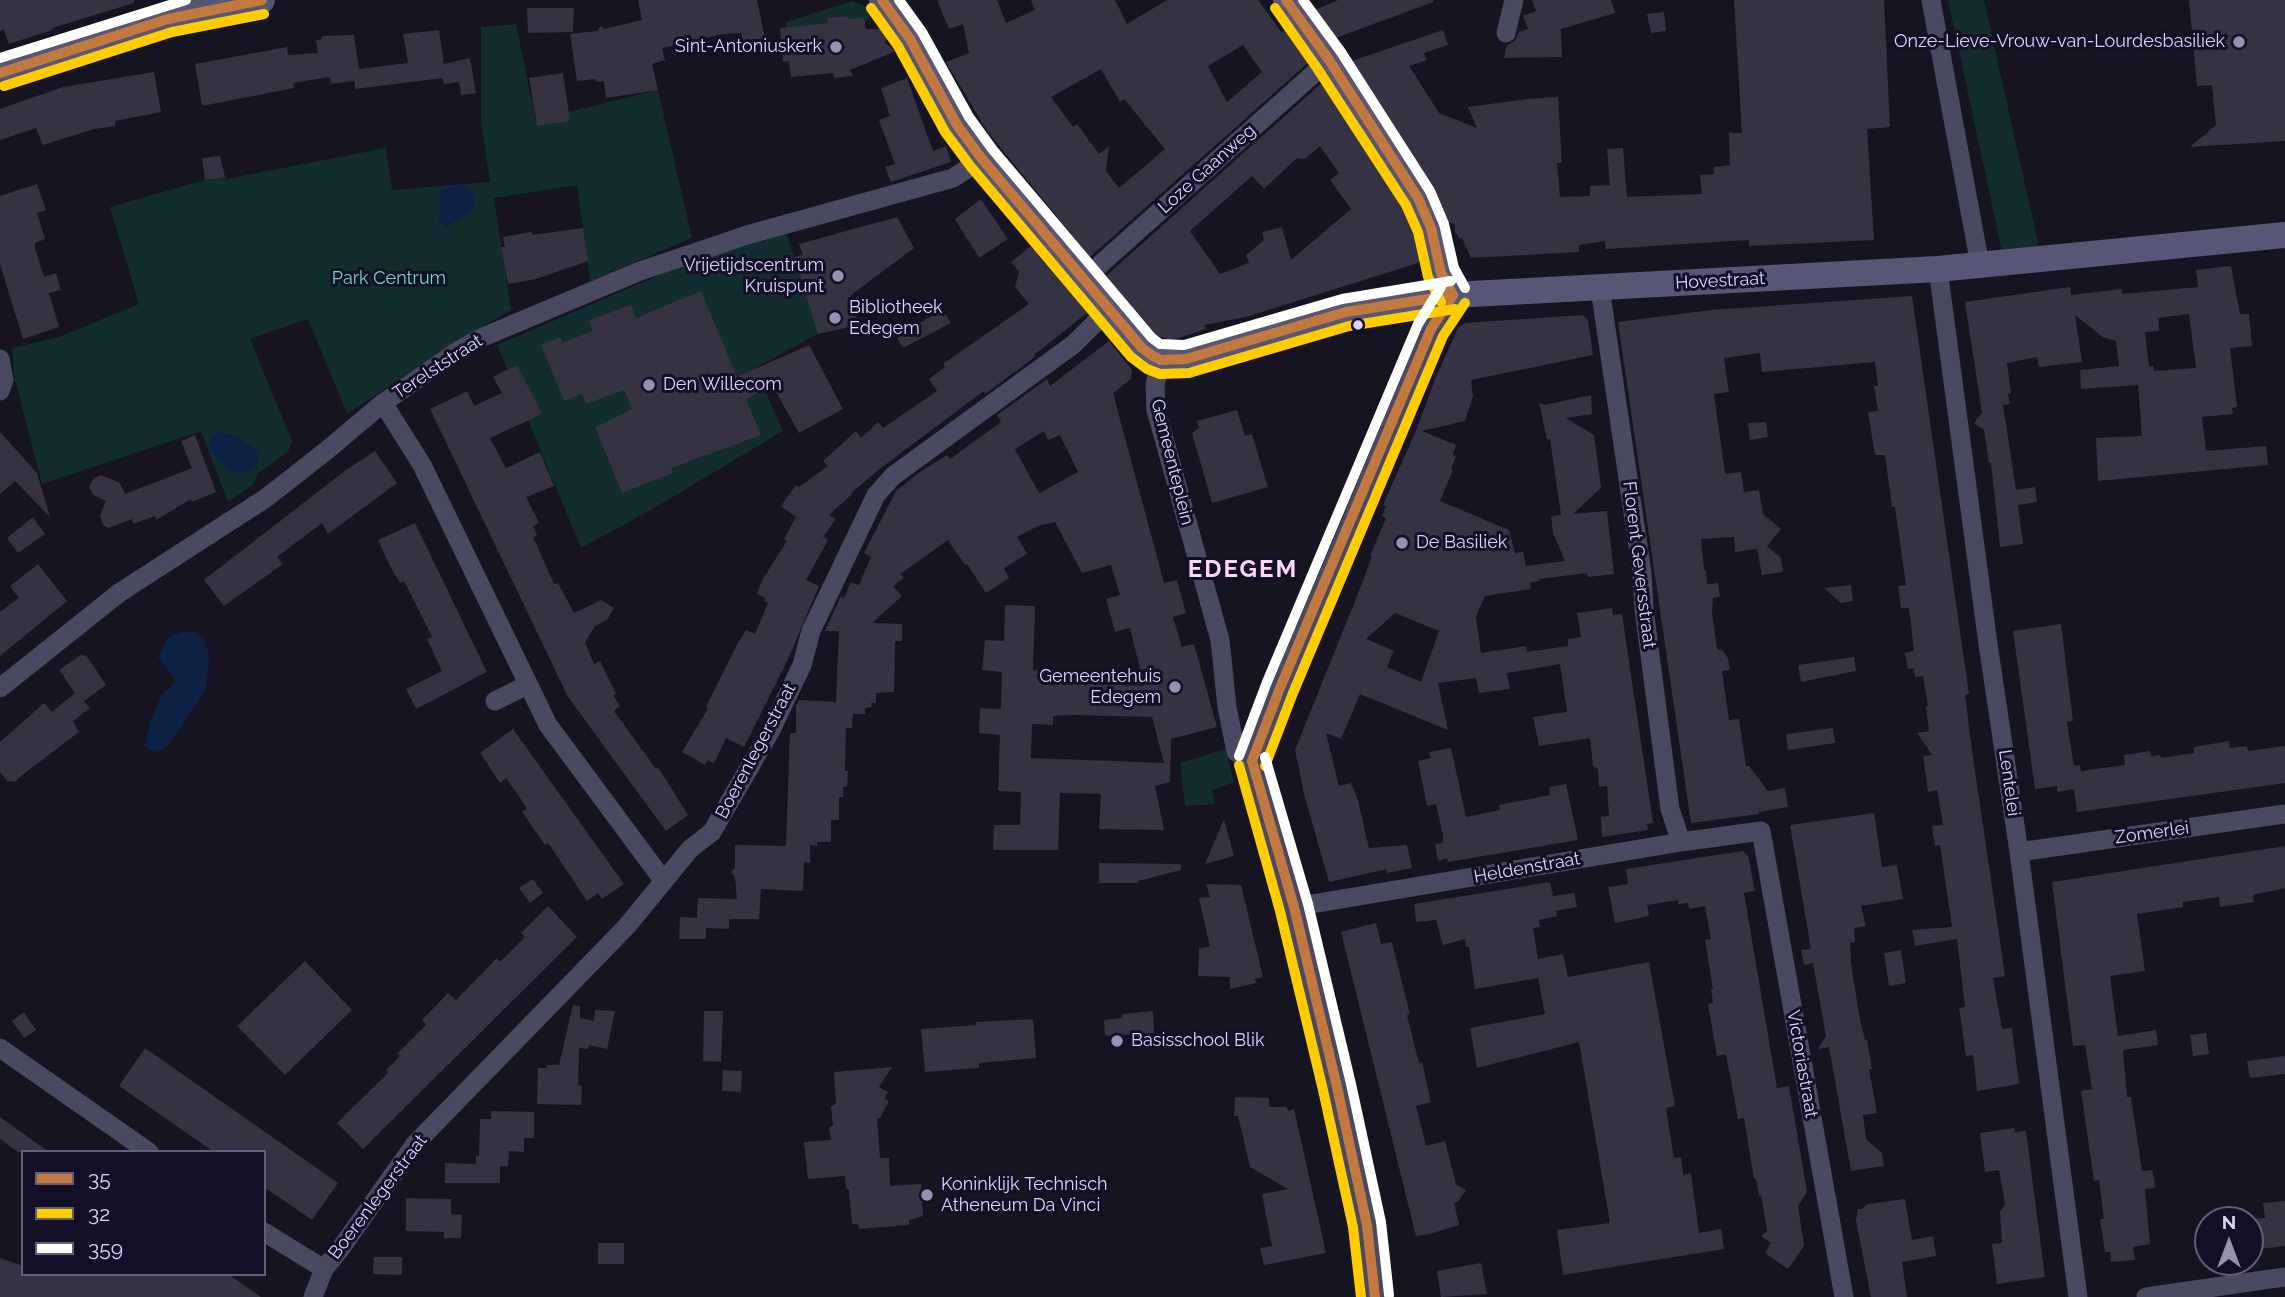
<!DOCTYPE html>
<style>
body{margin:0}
#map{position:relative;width:2285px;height:1297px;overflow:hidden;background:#161421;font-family:Raleway,sans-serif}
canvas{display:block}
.legend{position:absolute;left:21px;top:1150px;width:245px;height:126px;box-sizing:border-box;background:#130f26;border:2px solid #625e7d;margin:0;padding:9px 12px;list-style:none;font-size:21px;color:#d9d4ff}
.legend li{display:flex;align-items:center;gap:14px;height:35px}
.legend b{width:35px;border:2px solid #625e7d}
.north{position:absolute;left:2194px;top:1206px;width:70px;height:70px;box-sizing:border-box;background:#130f26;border:2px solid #625e7d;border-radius:50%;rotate:0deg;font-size:19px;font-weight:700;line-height:28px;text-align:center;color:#d9d4ff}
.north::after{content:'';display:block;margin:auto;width:24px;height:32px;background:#9591b1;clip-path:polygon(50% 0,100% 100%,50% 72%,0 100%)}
</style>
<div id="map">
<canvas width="2285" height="1297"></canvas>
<ul class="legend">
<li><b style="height:9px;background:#c27940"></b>35</li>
<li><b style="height:9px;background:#fc0"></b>32</li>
<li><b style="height:9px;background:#fff"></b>359</li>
</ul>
<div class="north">N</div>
</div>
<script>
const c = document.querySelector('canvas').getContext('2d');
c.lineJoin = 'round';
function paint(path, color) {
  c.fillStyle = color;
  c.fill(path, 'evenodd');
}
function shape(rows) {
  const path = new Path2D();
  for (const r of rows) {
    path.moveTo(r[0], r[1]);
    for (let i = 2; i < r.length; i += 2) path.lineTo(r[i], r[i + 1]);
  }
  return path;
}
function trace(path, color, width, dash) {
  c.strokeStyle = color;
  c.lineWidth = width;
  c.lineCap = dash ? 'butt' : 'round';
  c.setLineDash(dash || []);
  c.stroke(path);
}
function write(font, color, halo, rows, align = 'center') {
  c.font = font + ' Raleway,sans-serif';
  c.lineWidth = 6;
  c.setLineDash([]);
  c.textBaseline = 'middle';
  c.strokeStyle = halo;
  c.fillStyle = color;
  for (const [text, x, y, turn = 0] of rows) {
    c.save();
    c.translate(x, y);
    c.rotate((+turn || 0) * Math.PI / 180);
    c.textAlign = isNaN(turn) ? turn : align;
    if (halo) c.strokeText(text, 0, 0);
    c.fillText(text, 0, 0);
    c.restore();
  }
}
paint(shape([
 [1948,0,1984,0,2039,247,2002,252],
 [852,1,872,9,872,15,868,21,865,22,864,17,848,19,847,16,828,18,828,23,786,28,786,22],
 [516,24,537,126,570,121,568,112,658,90,692,238,590,281,577,185,494,198,511,310,456,342,347,414,308,319,250,339,292,441,288,452,257,474,254,484,228,502,201,431,42,484,14,376,12,348,59,337,139,304,110,207,205,180,225,177,226,179,386,148,392,190,490,182,481,122,481,27],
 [787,234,818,334,755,368,783,431,651,510,581,548,497,345,692,261],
 [1225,749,1234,782,1212,790,1215,804,1185,806,1180,763]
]), '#132c2d');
paint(shape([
 [460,183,473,193,475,205,469,213,446,227,439,221,441,190],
 [219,432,239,438,256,450,259,460,254,469,244,473,229,471,210,450,209,446,210,439],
 [183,632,196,632,206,642,209,658,206,690,173,739,164,750,152,752,144,746,151,721,161,696,176,681,158,657,169,636]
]), '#0d2144');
paint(shape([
 [0,0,134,0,134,3,52,28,52,30,9,44,4,30,0,31],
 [638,0,757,0,765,38,743,41,741,33,723,34,662,48,665,60,652,64,658,90,606,98,604,81,597,82,596,79,577,81,570,34,597,31,601,26,605,29,642,20],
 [937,0,997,0,1006,23,1035,10,1031,0,1115,0,1127,24,1167,0,1258,0,1281,32,1287,29,1310,61,1090,257,987,131,959,84,946,62,969,53,963,24,949,29],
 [1243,45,1262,72,1227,102,1208,66],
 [1101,69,1120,102,1124,99,1165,149,1119,188,1106,171,1109,146,1099,154,1077,124,1073,127,1051,97],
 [1338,0,1433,0,1433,2,1333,39,1315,13,1315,10],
 [1532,0,1611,0,1615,13,1561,29,1562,57,1504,58,1507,45,1515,41,1519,32,1528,29,1523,16,1536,11],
 [1734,0,1884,0,1890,127,1867,129,1874,240,1749,246,1749,240,1606,249,1605,241,1579,245,1579,252,1471,258,1462,238,1460,239,1455,232,1455,224,1448,222,1431,189,1349,62,1443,30,1448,45,1424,53,1427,60,1409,66,1439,113,1477,128,1468,107,1528,99,1558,97,1562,163,1557,163,1560,197,1590,196,1590,186,1610,185,1607,149,1623,148,1627,197,1702,194,1700,175,1714,174,1714,167,1730,165,1729,133,1742,133],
 [2189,0,2285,0,2285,141,2190,147,2216,125,2212,85,2197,86],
 [527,8,574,8,573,32,528,33],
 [1664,12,1666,31,1651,33,1647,14],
 [848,16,848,19,864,17,866,29,884,29,889,37,884,42,896,51,850,70,853,76,834,78,833,73,791,77,789,61,783,62,780,28,828,23,827,18],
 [439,30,444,64,470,58,476,93,461,95,459,82,444,84,443,78,355,89,354,81,331,84,330,77,293,83,294,88,202,106,195,64,287,47,288,55,318,53,316,40,321,40,322,36,349,35,354,35,359,69,408,63,403,34],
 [154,72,161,112,115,121,115,126,94,129,43,145,36,128,0,140,0,109,63,87],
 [563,73,570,121,537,126,529,78],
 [907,78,933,151,946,146,951,162,891,182,885,167,895,164,879,120,890,116,881,88],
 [1324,81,1404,205,1416,233,1422,259,1418,263,1246,317,1204,325,1206,329,1172,340,1153,335,1153,331,1106,276],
 [1320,146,1339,173,1330,180,1351,209,1291,260,1282,227,1262,232,1264,240,1246,255,1249,263,1220,274,1190,231,1252,176,1264,189,1297,158,1305,159],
 [220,156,225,177,205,180,202,158],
 [37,184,46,210,37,213,45,239,35,243,35,248,44,277,56,273,61,290,49,293,59,327,23,339,0,264,0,196],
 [981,199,1008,239,979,258,955,219],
 [897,217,914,248,851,295,858,325,818,334,794,257,803,255,799,244],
 [583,228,588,261,536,279,508,284,501,247,505,247,503,237,532,232,532,235],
 [1031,246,1087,313,1034,355,1035,357,985,394,984,391,969,402,877,471,851,493,852,494,829,515,836,519,823,537,828,540,806,580,819,586,788,659,744,747,726,738,714,764,708,760,705,765,682,752,708,708,706,707,738,643,746,630,755,634,768,603,764,601,765,598,757,594,762,580,787,541,784,539,796,517,781,506,796,485,799,487,828,466,823,461,856,431,861,438,878,422,883,428,937,391,929,379,945,367,943,364,1029,304,1015,287,1019,271,1011,262],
 [2231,266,2240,314,2249,314,2252,346,2230,348,2237,407,2232,408,2233,414,2202,417,2206,451,2266,446,2268,465,2098,481,2096,438,2142,436,2138,385,2081,389,2080,370,2119,366,2116,341,2103,337,2075,315,2082,362,2039,367,2037,357,2007,363,2011,393,2008,394,2010,404,2003,405,2016,490,2035,487,2037,502,2018,505,2023,544,2000,547,1991,463,1989,463,1984,430,1974,423,1982,413,1965,302,2070,287,2071,295,2122,289,2122,294,2198,287,2196,270],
 [2189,314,2196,368,2154,371,2153,366,2149,366,2145,332,2159,331,2158,318],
 [701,291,737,377,809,345,843,409,799,433,772,385,746,399,761,435,671,468,673,473,622,493,595,427,632,409,624,390,586,404,582,394,564,401,541,345,560,337,562,343,592,331,589,320,631,305,636,318],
 [1912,296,1969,694,1965,695,1971,743,2005,976,1993,978,2002,1029,2012,1028,2019,1084,1977,1091,1973,1055,1966,1056,1959,1008,1965,1007,1957,939,1915,946,1912,930,1952,927,1940,845,1935,846,1932,826,1943,825,1937,790,1928,792,1923,756,1932,755,1917,733,1929,731,1926,706,1928,706,1923,676,1915,677,1914,668,1908,669,1905,653,1914,651,1909,608,1901,608,1898,586,1906,585,1895,507,1892,507,1885,455,1875,455,1868,412,1878,411,1874,386,1878,386,1875,362,1762,372,1760,353,1724,358,1729,392,1714,394,1725,474,1741,472,1744,492,1759,490,1763,514,1781,529,1767,546,1781,558,1783,572,1762,575,1757,549,1735,552,1734,537,1701,539,1704,570,1706,570,1707,584,1718,583,1720,597,1713,598,1712,613,1717,649,1723,651,1728,658,1730,670,1722,671,1729,720,1739,719,1746,766,1749,766,1768,791,1785,788,1788,807,1759,812,1759,814,1691,823,1618,322,1711,310],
 [942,309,951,323,903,348,897,338],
 [1583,315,1588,320,1593,355,1471,380,1473,396,1465,421,1422,431,1456,445,1453,455,1456,456,1451,469,1453,470,1440,501,1509,530,1515,553,1523,552,1526,566,1565,561,1553,533,1551,516,1561,515,1550,439,1547,440,1539,402,1544,405,1591,395,1592,414,1566,418,1594,435,1601,488,1573,514,1607,511,1614,574,1588,577,1587,573,1539,579,1540,581,1530,582,1531,589,1485,596,1476,617,1481,653,1526,646,1527,652,1568,646,1568,639,1581,637,1577,613,1612,608,1613,615,1622,614,1653,823,1647,824,1648,830,1602,837,1601,817,1609,816,1607,786,1599,787,1598,769,1593,766,1590,738,1539,746,1533,717,1567,712,1560,664,1507,673,1510,689,1479,693,1476,678,1438,683,1448,730,1360,694,1341,739,1326,733,1339,786,1351,783,1358,800,1369,848,1407,845,1412,868,1387,873,1387,869,1329,882,1304,794,1295,750,1357,596,1372,557,1370,556,1386,518,1382,516,1386,506,1383,505,1417,428,1435,379,1458,328,1465,323],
 [1395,613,1439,631,1421,682,1387,667,1394,651,1366,639],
 [1109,341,1132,370,1131,379,1113,393,1164,583,1177,580,1186,613,1173,617,1182,647,1194,644,1217,727,1171,739,1170,782,1155,786,1164,830,1099,829,1101,794,1060,793,1058,850,993,850,994,825,1020,825,1021,792,998,791,1000,735,979,733,980,708,1001,709,1002,672,982,670,985,640,1004,641,1005,605,1035,606,1033,670,1054,671,1054,680,1073,680,1073,683,1144,686,1130,628,1115,632,1106,599,1120,595,1111,565,1082,573,1055,522,1038,526,1017,537,1027,554,1004,568,1009,578,986,593,967,564,965,565,948,540,900,574,904,578,893,586,902,596,872,623,902,624,902,641,895,641,894,692,876,693,876,703,871,703,872,707,865,708,865,714,853,714,852,728,846,728,845,771,848,771,847,787,843,787,843,797,839,797,839,820,831,820,831,842,817,842,817,846,810,845,810,863,804,862,803,891,761,889,759,919,729,919,729,929,706,928,706,939,679,939,680,917,697,918,698,898,737,899,735,877,731,872,735,868,735,845,786,846,790,733,796,733,796,705,799,700,836,702,839,631,825,631,841,596,844,598,851,582,859,585,871,557,864,553,896,491,920,472,947,455,950,459,1001,422,997,415,1047,379,1050,386],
 [1044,431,1048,440,1060,435,1078,472,1039,493,1015,449],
 [1072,715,1152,717,1164,763,1031,758,1032,724,1053,725,1053,716],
 [517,365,542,414,490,438,506,468,540,452,554,486,526,497,539,523,533,526,537,536,533,537,554,584,558,583,574,613,601,600,614,608,607,620,595,626,585,642,594,664,600,661,616,694,613,695,620,706,614,711,656,769,658,767,688,815,666,831,568,697,430,409,467,391,474,406,502,393,493,377],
 [1237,410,1245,436,1252,434,1268,487,1212,503,1192,433,1199,428,1197,421],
 [1766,422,1768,437,1750,440,1748,423],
 [0,432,37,473,50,517,15,481,0,494],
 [195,435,216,492,192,502,191,499,156,520,155,516,133,524,132,519,109,528,103,525,100,515,106,501,93,495,89,487,94,478,101,475,120,483,125,494,192,468,181,441],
 [375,451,397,483,328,534,322,523,277,557,283,564,224,606,204,580,346,470],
 [33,517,45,534,18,553,7,538],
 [415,523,487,672,416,709,406,689,442,671,427,639,432,637,404,581,400,583,391,568,378,540],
 [38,564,67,601,0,656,0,612,19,598,10,586],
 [1851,585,1853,601,1841,603,1824,588],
 [2061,624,2073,721,2067,722,2074,766,2080,765,2081,771,2125,765,2124,755,2150,751,2151,756,2160,755,2161,758,2194,753,2194,747,2229,741,2230,748,2247,746,2248,751,2285,746,2285,783,2077,812,2074,789,2057,792,2057,786,2035,789,2013,631],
 [82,654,83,656,86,655,106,685,84,701,90,708,73,721,79,732,21,776,15,782,7,781,0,772,0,742,44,703,52,712,75,693,59,670],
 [1854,657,1856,671,1801,682,1798,665],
 [1833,728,1835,743,1788,750,1786,734],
 [513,729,624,884,602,899,598,893,587,901,548,843,545,845,522,812,527,809,516,792,506,778,500,783,480,753],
 [1451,748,1466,817,1500,810,1499,805,1550,795,1549,787,1566,784,1578,840,1448,862,1447,858,1438,861,1435,844,1443,843,1443,835,1436,804,1427,806,1418,761,1431,758,1429,752],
 [1874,813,1882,867,1897,865,1903,899,1861,906,1866,926,1854,928,1855,942,1850,943,1851,964,1859,1014,1865,1040,1867,1040,1872,1069,1869,1069,1877,1113,1863,1115,1866,1139,1882,1153,1884,1166,1851,1171,1829,1047,1818,1049,1826,1036,1813,963,1804,965,1801,950,1811,949,1790,825],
 [1224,819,1234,856,1205,864],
 [2285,846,2285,888,2253,895,2254,902,2220,907,2219,897,2183,902,2183,907,2137,914,2145,971,2110,976,2118,1036,2156,1030,2158,1045,2123,1050,2127,1097,2131,1097,2142,1171,2152,1170,2154,1179,2155,1188,2145,1189,2150,1244,2133,1247,2135,1260,2111,1262,2110,1252,2105,1252,2100,1219,2104,1219,2099,1180,2094,1181,2081,1091,2092,1089,2085,1045,2073,1046,2052,882],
 [1743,851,1748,856,1755,891,1744,893,1777,1088,1789,1086,1807,1192,1798,1206,1804,1246,1788,1269,1765,1253,1771,1243,1761,1236,1767,1231,1761,1195,1759,1196,1756,1179,1754,1179,1744,1118,1738,1119,1726,1054,1717,1056,1708,1004,1713,1003,1711,989,1713,989,1705,940,1711,939,1705,906,1689,909,1688,903,1678,904,1678,900,1647,905,1649,916,1615,923,1608,887,1628,884,1626,869],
 [1099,863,1181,864,1181,870,1138,881,1138,883,1099,883],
 [533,879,543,893,530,903,519,888],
 [1550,882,1553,896,1574,893,1577,907,1556,911,1557,916,1539,920,1540,927,1533,928,1538,959,1563,954,1568,977,1649,962,1675,1106,1666,1108,1674,1158,1681,1157,1683,1175,1691,1173,1699,1233,1721,1229,1724,1249,1563,1275,1557,1230,1610,1223,1579,1042,1477,1068,1470,1028,1545,1014,1538,978,1475,989,1469,947,1466,947,1465,939,1443,945,1436,920,1416,922,1414,904],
 [1206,884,1241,885,1263,977,1255,979,1256,983,1230,989,1230,977,1198,976,1199,948,1210,947,1199,898,1210,897],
 [548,906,577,937,363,1149,337,1123,388,1073,386,1070,400,1056,397,1054,426,1025,422,1020,448,993,456,1000,497,958,500,962,525,937,521,933],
 [1376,923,1381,944,1392,942,1410,1014,1407,1015,1419,1063,1422,1062,1431,1102,1416,1106,1426,1146,1445,1141,1456,1184,1466,1190,1458,1202,1454,1203,1459,1225,1430,1234,1416,1236,1341,932],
 [1901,950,1906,983,1889,986,1884,953],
 [305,961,352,1010,285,1075,237,1026],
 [573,1005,580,1006,580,1018,594,1021,595,1010,615,1011,607,1049,589,1045,588,1049,579,1048,578,1085,582,1086,581,1105,537,1104,538,1068,547,1068,547,1065,559,1065],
 [704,1011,723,1011,721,1062,703,1061],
 [1153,1011,1154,1033,1105,1036,1104,1020,1122,1018,1122,1014],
 [24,1012,36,1030,24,1038,12,1021],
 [1033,1019,1036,1058,979,1063,979,1068,925,1072,921,1029,976,1025,976,1022],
 [2206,1033,2209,1054,2193,1056,2190,1035],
 [145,1048,338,1183,312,1220,264,1187,264,1152,214,1152,119,1086],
 [2285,1056,2285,1074,2250,1078,2247,1061],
 [892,1067,879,1087,888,1092,884,1099,889,1101,880,1118,877,1118,880,1158,889,1158,890,1186,921,1184,923,1216,909,1220,909,1225,859,1229,858,1224,852,1224,849,1190,846,1188,845,1176,808,1179,804,1142,831,1140,829,1128,833,1125,831,1107,836,1103,834,1072],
 [723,1070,742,1071,741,1092,722,1091],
 [1235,1097,1269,1098,1269,1107,1287,1107,1288,1111,1294,1109,1326,1253,1264,1265,1260,1248,1272,1246,1262,1194,1288,1189,1250,1167,1238,1116,1234,1116],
 [491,1111,534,1112,534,1138,524,1138,524,1152,509,1151,508,1166,500,1166,500,1183,445,1183,445,1163,476,1164,476,1156,479,1156,480,1119,491,1119],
 [0,1117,49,1152,18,1152,0,1139],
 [2014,1128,2015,1132,2026,1131,2045,1277,1997,1284,1992,1244,2002,1243,2000,1212,2005,1204,1999,1170,1985,1172,1980,1133],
 [406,1198,451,1199,451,1214,462,1215,461,1238,444,1238,444,1232,406,1231],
 [1905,1199,1912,1240,1933,1236,1936,1256,1902,1262,1907,1297,1871,1297,1856,1220,1858,1209,1862,1209,1867,1204],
 [2285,1201,2285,1246,2250,1250,2250,1219,2265,1218,2263,1203],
 [598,1243,624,1243,624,1264,598,1264],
 [374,1257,402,1257,402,1275,373,1274],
 [0,1258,23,1266,23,1274,228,1274,261,1297,0,1297],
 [1481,1263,1487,1294,1441,1297,1437,1271]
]), '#343243');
trace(shape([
 [1931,0,1980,265],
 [1506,33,1514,0],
 [1938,269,1988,644,2019,852,2078,1297],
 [1085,278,1329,60],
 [1600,288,1642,573,1644,609,1670,809,1681,842],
 [0,359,4,380,0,391],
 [1161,360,1155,385,1156,410,1220,640,1227,707,1236,752,1252,761],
 [383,403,422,465,548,725,663,880],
 [0,688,119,593,266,498,326,451,383,403,459,350,483,337,640,271,697,252,747,235,953,178,982,159],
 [495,701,527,685],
 [1252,761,1294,907,1337,1087,1367,1225,1375,1297],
 [1252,761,1280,688,1349,527,1431,329,1453,295],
 [2019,852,2285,814],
 [1294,907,1681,842,1761,831,1844,1297],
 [0,1048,149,1152],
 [264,1232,324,1269],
 [313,1297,324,1269,341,1248,415,1144,627,926,690,849,712,832,771,730,802,665,811,631,876,495,893,476,1074,344,1109,309],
 [2146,1297,2285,1277]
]), '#4a4962', 19);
trace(shape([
 [882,0,910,39,957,125,982,159,1142,348,1161,360,1186,359,1346,312,1453,295,1938,269,2285,235],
 [1286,0,1329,60,1418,198,1431,228,1441,273,1453,295],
 [0,73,168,19,200,11,262,0]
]), '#575674', 26);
trace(shape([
 [882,0,910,39,957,125,982,159,1142,348,1153,356,1161,360,1186,359,1346,312,1453,295],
 [1286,0,1329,60,1418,198,1431,228,1441,273,1453,295],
 [0,73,168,19,262,0],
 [1252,761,1294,907,1337,1087,1367,1225,1375,1297],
 [1252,761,1280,688,1431,329,1453,295]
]), '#c27940', 10);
trace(shape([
 [871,8,898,46,945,132,971,167,1131,357,1147,369,1160,374,1189,373,1349,326,1455,309],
 [1275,8,1317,68,1406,205,1418,232,1428,277,1441,302],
 [4,86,172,32,264,14],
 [1239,765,1280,911,1323,1090,1353,1227,1361,1297],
 [1265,766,1293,693,1443,336,1465,303]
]), '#fc0', 10);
trace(shape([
 [899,0,922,32,969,117,993,150,1152,338,1160,344,1184,345,1342,299,1451,281],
 [1303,0,1341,52,1430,191,1444,224,1454,268,1465,288],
 [0,58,186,0],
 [1239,756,1267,682,1418,324,1441,287],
 [1265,757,1308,904,1351,1084,1381,1222,1389,1295]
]), '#fff', 10);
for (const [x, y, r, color] of [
 [2239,42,7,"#9591b1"],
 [836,47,7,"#9591b1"],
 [838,276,7,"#9591b1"],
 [835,318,7,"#9591b1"],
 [1358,325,6,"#d9d4ff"],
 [649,385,7,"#9591b1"],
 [1402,543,7,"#9591b1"],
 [1175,687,7,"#9591b1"],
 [1117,1041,7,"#9591b1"],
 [927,1195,7,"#9591b1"]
]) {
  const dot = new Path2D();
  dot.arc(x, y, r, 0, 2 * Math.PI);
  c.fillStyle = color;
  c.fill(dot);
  trace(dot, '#130f26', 2.5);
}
write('18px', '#d9d4ff', '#130f26', [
 ["Onze-Lieve-Vrouw-van-Lourdesbasiliek",2225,42,"right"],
 ["Sint-Antoniuskerk",822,47,"right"],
 ["Vrijetijdscentrum",824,266,"right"],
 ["Kruispunt",824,287,"right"],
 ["Bibliotheek",849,308],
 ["Edegem",849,329],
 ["Den Willecom",663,385],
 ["De Basiliek",1416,543],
 ["Gemeentehuis",1161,677,"right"],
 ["Edegem",1161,698,"right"],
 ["Basisschool Blik",1131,1041],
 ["Koninklijk Technisch",941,1185],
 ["Atheneum Da Vinci",941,1206]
], 'left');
write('18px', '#d9d4ff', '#130f26', [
 ["Loze Gaanweg",1207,169,-42],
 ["Hovestraat",1720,281,-3],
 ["Terelststraat",438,367,-33],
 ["Gemeenteplein",1172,462,76],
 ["Florent Geversstraat",1639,565,83],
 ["Boerenlegerstraat",756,751,-62],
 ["Lentelei",2009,783,82],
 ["Zomerlei",2152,833,-8],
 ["Heldenstraat",1527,868,-10],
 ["Victoriastraat",1802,1064,80],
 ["Boerenlegerstraat",378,1197,-53]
]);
write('18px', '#5fe0c0', '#130f26', [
 ["Park Centrum",389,279]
]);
c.letterSpacing = '2px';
write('bold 24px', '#ffd6f0', '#130f26', [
 ["EDEGEM",1243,570]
]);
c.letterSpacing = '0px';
</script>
